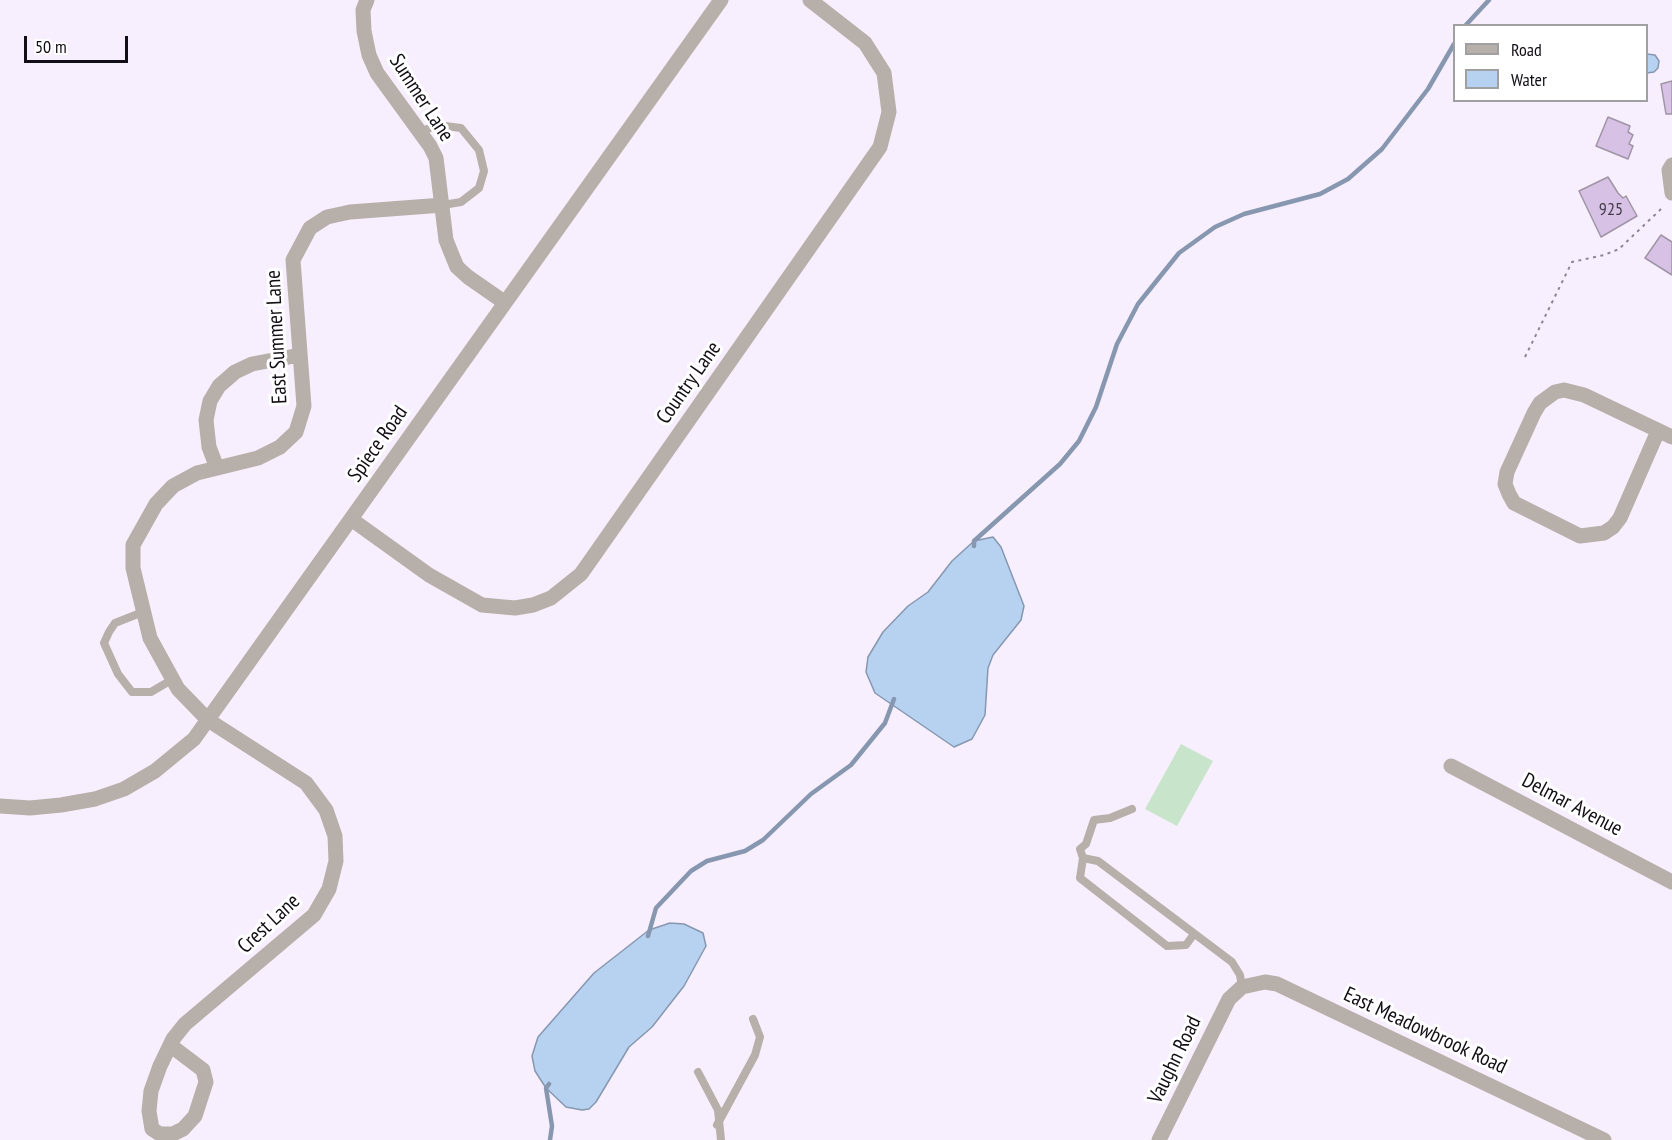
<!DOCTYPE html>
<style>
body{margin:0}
#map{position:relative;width:1672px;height:1140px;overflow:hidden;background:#f8effe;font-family:"PT Sans Narrow",sans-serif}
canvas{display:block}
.legend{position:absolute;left:1453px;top:24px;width:195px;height:78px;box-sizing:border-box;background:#fff;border:2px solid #a09fa1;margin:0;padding:8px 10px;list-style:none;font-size:18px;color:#120e15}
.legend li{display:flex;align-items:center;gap:12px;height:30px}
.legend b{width:30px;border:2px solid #a09fa1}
.scale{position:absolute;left:24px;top:36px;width:104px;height:27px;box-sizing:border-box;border:3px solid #120e15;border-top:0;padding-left:8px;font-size:18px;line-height:21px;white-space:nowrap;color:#120e15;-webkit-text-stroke:4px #fff;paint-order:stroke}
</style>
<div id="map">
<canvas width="1672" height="1140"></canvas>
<ul class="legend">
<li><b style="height:8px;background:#b7afa9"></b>Road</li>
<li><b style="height:16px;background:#b7d2f1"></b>Water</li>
</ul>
<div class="scale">50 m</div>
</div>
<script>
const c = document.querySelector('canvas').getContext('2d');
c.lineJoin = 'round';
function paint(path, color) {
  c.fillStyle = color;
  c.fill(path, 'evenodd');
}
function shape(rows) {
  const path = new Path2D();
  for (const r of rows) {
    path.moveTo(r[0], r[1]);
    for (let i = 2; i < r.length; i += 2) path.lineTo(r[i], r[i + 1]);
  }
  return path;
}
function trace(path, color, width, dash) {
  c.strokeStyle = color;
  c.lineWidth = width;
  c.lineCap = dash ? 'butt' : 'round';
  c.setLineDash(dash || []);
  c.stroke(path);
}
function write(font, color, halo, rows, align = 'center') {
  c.font = font + ' "PT Sans Narrow",sans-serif';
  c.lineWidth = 6;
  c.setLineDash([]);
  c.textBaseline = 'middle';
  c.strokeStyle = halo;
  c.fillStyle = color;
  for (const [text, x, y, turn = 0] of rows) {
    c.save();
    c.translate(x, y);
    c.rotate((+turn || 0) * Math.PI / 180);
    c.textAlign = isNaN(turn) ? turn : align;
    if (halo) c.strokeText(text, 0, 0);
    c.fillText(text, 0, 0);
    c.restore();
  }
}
paint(shape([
 [1181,744,1213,761,1177,826,1145,809]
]), '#c8e4ca');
const water = shape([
 [1647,54,1655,55,1659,61,1658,68,1654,72,1647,73,1647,54],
 [993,537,1001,547,1024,606,1021,620,993,655,988,668,985,715,972,739,954,747,875,693,866,672,868,657,883,632,908,606,928,592,952,561,974,541,993,537],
 [670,923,684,924,703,933,706,946,684,986,652,1027,629,1047,596,1102,589,1109,582,1110,566,1107,546,1088,535,1071,532,1056,538,1037,594,973,649,930,670,923]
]);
paint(water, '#b7d2f1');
trace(water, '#8697af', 1.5);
trace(shape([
 [1465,26,1489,0],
 [974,546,974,541,1060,464,1079,441,1096,407,1117,344,1138,304,1179,253,1215,227,1244,214,1320,194,1348,179,1382,149,1428,89,1454,44],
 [648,936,656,908,691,871,707,861,745,851,763,840,811,794,851,765,885,723,894,699],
 [549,1084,546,1088,552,1126,550,1140]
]), '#8697af', 4.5);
const building = shape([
 [1672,81,1672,114,1666,114,1661,84,1672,81],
 [1608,117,1630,126,1628,132,1633,135,1629,144,1633,146,1628,159,1596,146,1608,117],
 [1608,177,1618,193,1623,198,1626,196,1637,216,1601,237,1579,191,1608,177],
 [1661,235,1672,242,1672,275,1645,258,1661,235]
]);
paint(building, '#d7c2e5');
trace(building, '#9f95a6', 1.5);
trace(shape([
 [1525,357,1572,262,1604,255,1619,249,1661,209]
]), '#8c8590', 2, [3, 4.5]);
trace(shape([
 [420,132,437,125,461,128,479,150,484,171,479,188,461,202,443,205],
 [143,612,115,623,109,632,104,643,118,674,132,692,151,692,173,679],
 [1083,858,1080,849,1086,844,1094,820,1110,818,1132,809],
 [1194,934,1186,945,1167,946,1080,878,1083,858,1098,861,1232,962,1240,975,1242,987],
 [698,1072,718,1110,721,1140],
 [717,1125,755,1055,760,1037,753,1019]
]), '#b7afa9', 8);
trace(shape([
 [367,0,363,10,364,31,369,55,377,73,430,146,436,158,446,240,452,255,457,267,468,277,504,302],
 [1672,165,1669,170,1672,193],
 [1658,431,1620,518,1613,527,1604,533,1580,536,1514,503,1509,494,1505,484,1507,472,1534,413,1540,403,1555,392,1564,390,1584,395,1672,437],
 [217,468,209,447,206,420,210,401,219,386,235,372,252,364,300,355],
 [351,519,429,575,482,605,515,608,533,605,551,598,581,574,880,147,889,112,884,73,865,43,810,0],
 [1451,766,1672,882],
 [0,806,30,808,61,805,95,799,124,789,155,771,194,739,721,0],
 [170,1045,203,1070,206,1082,195,1116,183,1129,173,1134,160,1134,152,1129,149,1111,151,1091,160,1066,173,1039,185,1024,314,915,329,889,336,861,335,836,326,810,306,783,208,720,178,689,150,638,133,568,133,545,156,504,173,486,197,473,258,458,280,447,296,432,304,406,293,260,310,228,327,217,350,212,443,205],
 [1159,1140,1229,999,1242,987,1265,982,1277,984,1604,1140]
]), '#b7afa9', 15);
write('18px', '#433b49', null, [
 ["925",1611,210]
]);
write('21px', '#120e15', '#fff', [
 ["Summer Lane",421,98,57],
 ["East Summer Lane",277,337,-93],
 ["Country Lane",689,383,-55],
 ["Spiece Road",378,444,-55],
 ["Delmar Avenue",1572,805,28],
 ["Crest Lane",269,924,-43],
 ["East Meadowbrook Road",1425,1031,25],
 ["Vaughn Road",1175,1060,-64]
]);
</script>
